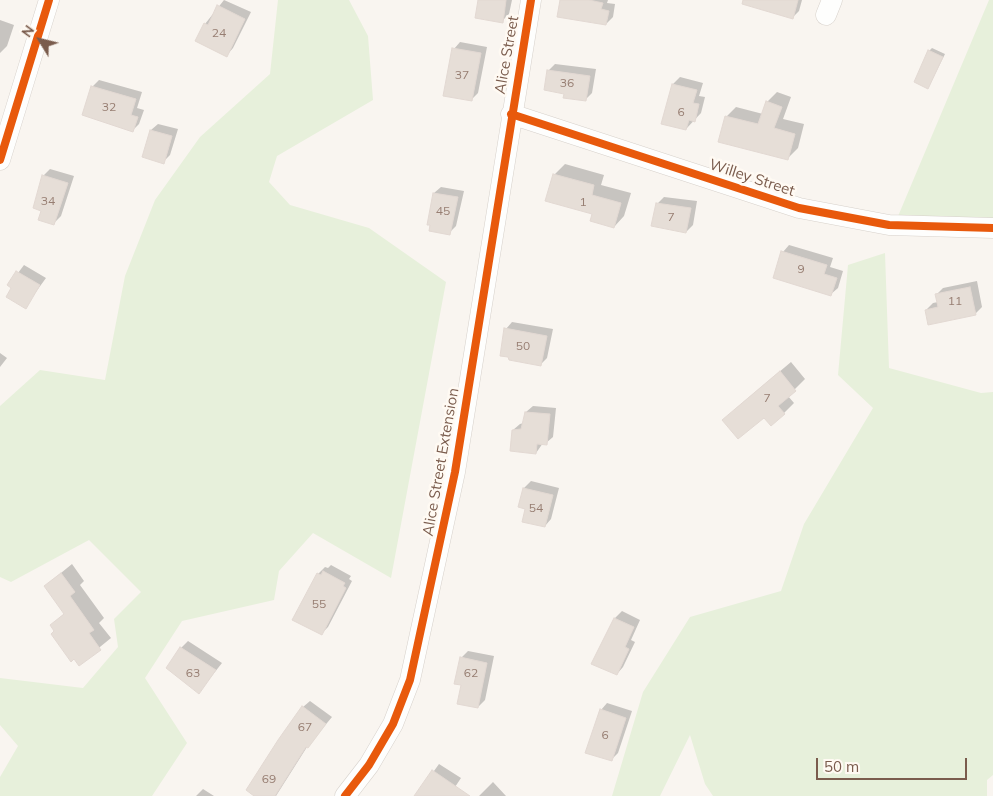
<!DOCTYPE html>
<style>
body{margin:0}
#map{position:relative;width:993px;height:796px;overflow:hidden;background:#f9f5f0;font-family:Mulish,sans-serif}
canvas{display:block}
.north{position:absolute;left:15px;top:15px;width:50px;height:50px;-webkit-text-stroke:4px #fffaf3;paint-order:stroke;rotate:306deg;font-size:14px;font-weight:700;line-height:20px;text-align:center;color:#7a5c4d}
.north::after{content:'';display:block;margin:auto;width:18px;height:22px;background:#7a5c4d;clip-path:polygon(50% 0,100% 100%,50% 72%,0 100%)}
.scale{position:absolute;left:816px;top:758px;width:151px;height:22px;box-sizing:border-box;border:2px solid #7a5c4d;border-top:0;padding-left:6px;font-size:15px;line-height:18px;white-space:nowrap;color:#7a5c4d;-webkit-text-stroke:4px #fffaf3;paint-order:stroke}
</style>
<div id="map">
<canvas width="993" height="796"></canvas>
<div class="north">N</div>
<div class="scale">50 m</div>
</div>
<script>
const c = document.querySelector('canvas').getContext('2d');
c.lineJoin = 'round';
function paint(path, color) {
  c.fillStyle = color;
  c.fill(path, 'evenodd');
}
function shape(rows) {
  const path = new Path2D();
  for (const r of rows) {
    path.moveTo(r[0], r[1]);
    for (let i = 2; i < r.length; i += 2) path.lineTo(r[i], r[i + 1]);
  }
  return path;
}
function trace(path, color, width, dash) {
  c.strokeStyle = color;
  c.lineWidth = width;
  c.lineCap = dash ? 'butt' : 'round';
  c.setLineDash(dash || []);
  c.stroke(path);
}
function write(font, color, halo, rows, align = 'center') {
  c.font = font + ' Mulish,sans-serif';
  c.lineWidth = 5;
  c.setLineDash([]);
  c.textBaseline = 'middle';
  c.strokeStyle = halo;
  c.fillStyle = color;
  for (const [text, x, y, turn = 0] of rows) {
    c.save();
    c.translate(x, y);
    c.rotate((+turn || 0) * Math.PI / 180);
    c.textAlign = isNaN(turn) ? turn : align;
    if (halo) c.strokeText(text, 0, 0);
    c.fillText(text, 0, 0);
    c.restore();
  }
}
paint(shape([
 [278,0,349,0,368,36,373,100,277,156,269,182,290,205,369,228,446,282,391,578,313,533,279,571,274,600,182,621,145,678,187,743,152,796,0,796,0,777,18,746,0,725,0,678,83,688,118,647,114,619,141,592,89,540,11,582,0,577,0,406,40,370,105,380,125,276,155,200,200,137,270,74],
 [989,0,993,0,993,219,896,221],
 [885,253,889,368,981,393,993,392,993,775,987,780,987,796,713,796,705,784,690,735,660,796,612,796,643,692,690,617,781,591,804,524,873,408,838,375,848,265]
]), '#e7f0db');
paint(shape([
 [224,0,251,12,233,48,227,55,205,24],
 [479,0,512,0,509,14,502,21],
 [562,0,608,0,607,3,615,4,613,17,606,24],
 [773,0,802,0,799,11,792,18],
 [0,20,14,25,7,46,0,53],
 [460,42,487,47,478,93,471,100,454,49],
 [932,48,945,54,928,88,929,51],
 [555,64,596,69,592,93,585,100,565,93,548,71],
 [680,77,703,83,699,96,705,97,701,113,686,129,673,84],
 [99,80,142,92,137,108,144,110,139,124,132,131,92,87],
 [777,92,791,97,783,119,804,124,798,148,788,158,726,117,736,107,763,114,767,102],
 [158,124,178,129,170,155,163,162,151,130],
 [565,164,604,175,601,185,631,193,624,216,614,227,594,213,554,175],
 [50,169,74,176,61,216,54,223,43,210,43,176],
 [441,187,464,191,456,226,449,233,434,193],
 [664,197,697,201,693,225,686,232,658,203],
 [789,245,833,258,830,267,843,271,838,288,831,294,783,252],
 [24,265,46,278,25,307,13,287,9,285],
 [977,281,982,307,975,314,926,310,933,303,938,302,936,295,943,288],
 [512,322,553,329,547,358,540,365,506,329],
 [0,353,7,358,0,367],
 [791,362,805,379,788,396,794,403,784,413,764,416,734,410],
 [533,406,556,408,553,437,546,443,543,443,536,453,513,430,520,424,524,423,526,412],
 [531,481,559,488,551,519,545,526,526,508,524,488],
 [72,564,84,581,80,585,104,618,99,623,111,638,79,664,51,625,65,613,45,586],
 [331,565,351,576,349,579,352,581,328,627,321,634,318,574,325,567,328,568],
 [622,611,640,620,631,640,635,642,623,667,617,674,592,663,615,618],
 [188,641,222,663,199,692,181,648],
 [468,651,494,656,485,700,478,707,462,684,461,658],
 [310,701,332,717,307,747,276,796,257,796,303,707],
 [607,703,632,711,618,753,611,760,601,710],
 [439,764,461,778,449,796,416,796],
 [493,782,506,796,479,796],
 [203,789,214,796,196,796]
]), '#0003');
const building = shape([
 [478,0,506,0,503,23,475,18,478,0],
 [560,0,589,0,603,3,601,9,609,11,606,25,557,17,560,0],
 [743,0,798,0,793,19,742,4,743,0],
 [217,5,245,19,227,57,195,41,204,23,208,25,217,5],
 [452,48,481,53,472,101,443,96,452,48],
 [928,50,943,57,928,89,914,82,928,50],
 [547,70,590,76,586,101,563,98,564,94,544,90,547,70],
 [672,84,697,90,693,103,699,104,695,122,689,120,686,130,661,124,672,84],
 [91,86,136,99,131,115,138,117,133,132,82,115,91,86],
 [766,101,782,107,774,128,795,134,788,160,718,142,725,116,758,124,766,101],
 [150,130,172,136,164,164,142,157,150,130],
 [553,174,594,185,592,195,621,203,614,228,590,221,592,214,545,201,553,174],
 [42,175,68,183,54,225,38,220,41,211,33,208,42,175],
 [433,193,458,197,450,235,429,231,430,225,427,225,433,193],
 [656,203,691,208,686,233,651,226,656,203],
 [781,251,827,265,824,274,837,278,831,296,773,278,781,251],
 [16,271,40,285,26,309,6,297,11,288,7,285,16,271],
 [970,287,976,315,928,325,925,310,938,307,935,294,970,287],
 [504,328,547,336,541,366,509,360,508,357,500,356,504,328],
 [780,371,796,391,778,406,785,414,771,426,764,418,738,439,722,420,780,371],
 [525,412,550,414,547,445,537,444,536,454,510,451,512,430,521,429,525,412],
 [523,488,553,495,545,527,522,522,525,509,518,507,523,488],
 [323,571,345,583,343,586,346,588,322,635,292,620,317,573,321,575,323,571],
 [61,573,75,592,70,596,94,630,89,633,101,650,79,666,74,659,71,662,51,634,54,631,50,625,64,614,44,586,61,573],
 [614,618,634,627,625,647,629,649,617,675,591,664,614,618],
 [180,647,216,670,199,694,166,668,180,647],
 [460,657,487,663,478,708,457,704,461,685,454,684,460,657],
 [302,706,326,724,308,748,306,747,275,796,254,796,246,790,278,740,302,706],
 [600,709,626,718,612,761,585,753,600,709],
 [432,770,470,796,414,796,432,770]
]);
paint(building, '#e6ded7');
trace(building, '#e2d8d2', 1);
const street = shape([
 [826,15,832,0],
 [511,114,799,208,889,225,993,228],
 [0,160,49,0],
 [345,796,369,765,393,724,410,680,455,472,531,0]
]);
trace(street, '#d7d1cb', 21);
trace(street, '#fefefd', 20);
trace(shape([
 [511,114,799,208,889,225,993,228],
 [0,160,49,0],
 [345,796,369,765,393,724,410,680,455,472,531,0]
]), '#e8590c', 8);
write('12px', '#977e72', null, [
 ["24",219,33],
 ["37",462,75],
 ["36",567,83],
 ["32",109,107],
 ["6",681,112],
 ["34",48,201],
 ["1",583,202],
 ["45",443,211],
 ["7",671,217],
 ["9",801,269],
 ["11",955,301],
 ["50",523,346],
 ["7",767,398],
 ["54",536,508],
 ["55",319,604],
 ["63",193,673],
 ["62",471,673],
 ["67",305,727],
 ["6",605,735],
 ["69",269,779]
]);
write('15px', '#7a5c4d', '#fffaf3', [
 ["Alice Street",507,55,-80],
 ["Willey Street",752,178,18],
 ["Alice Street Extension",441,462,-80]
]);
</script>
